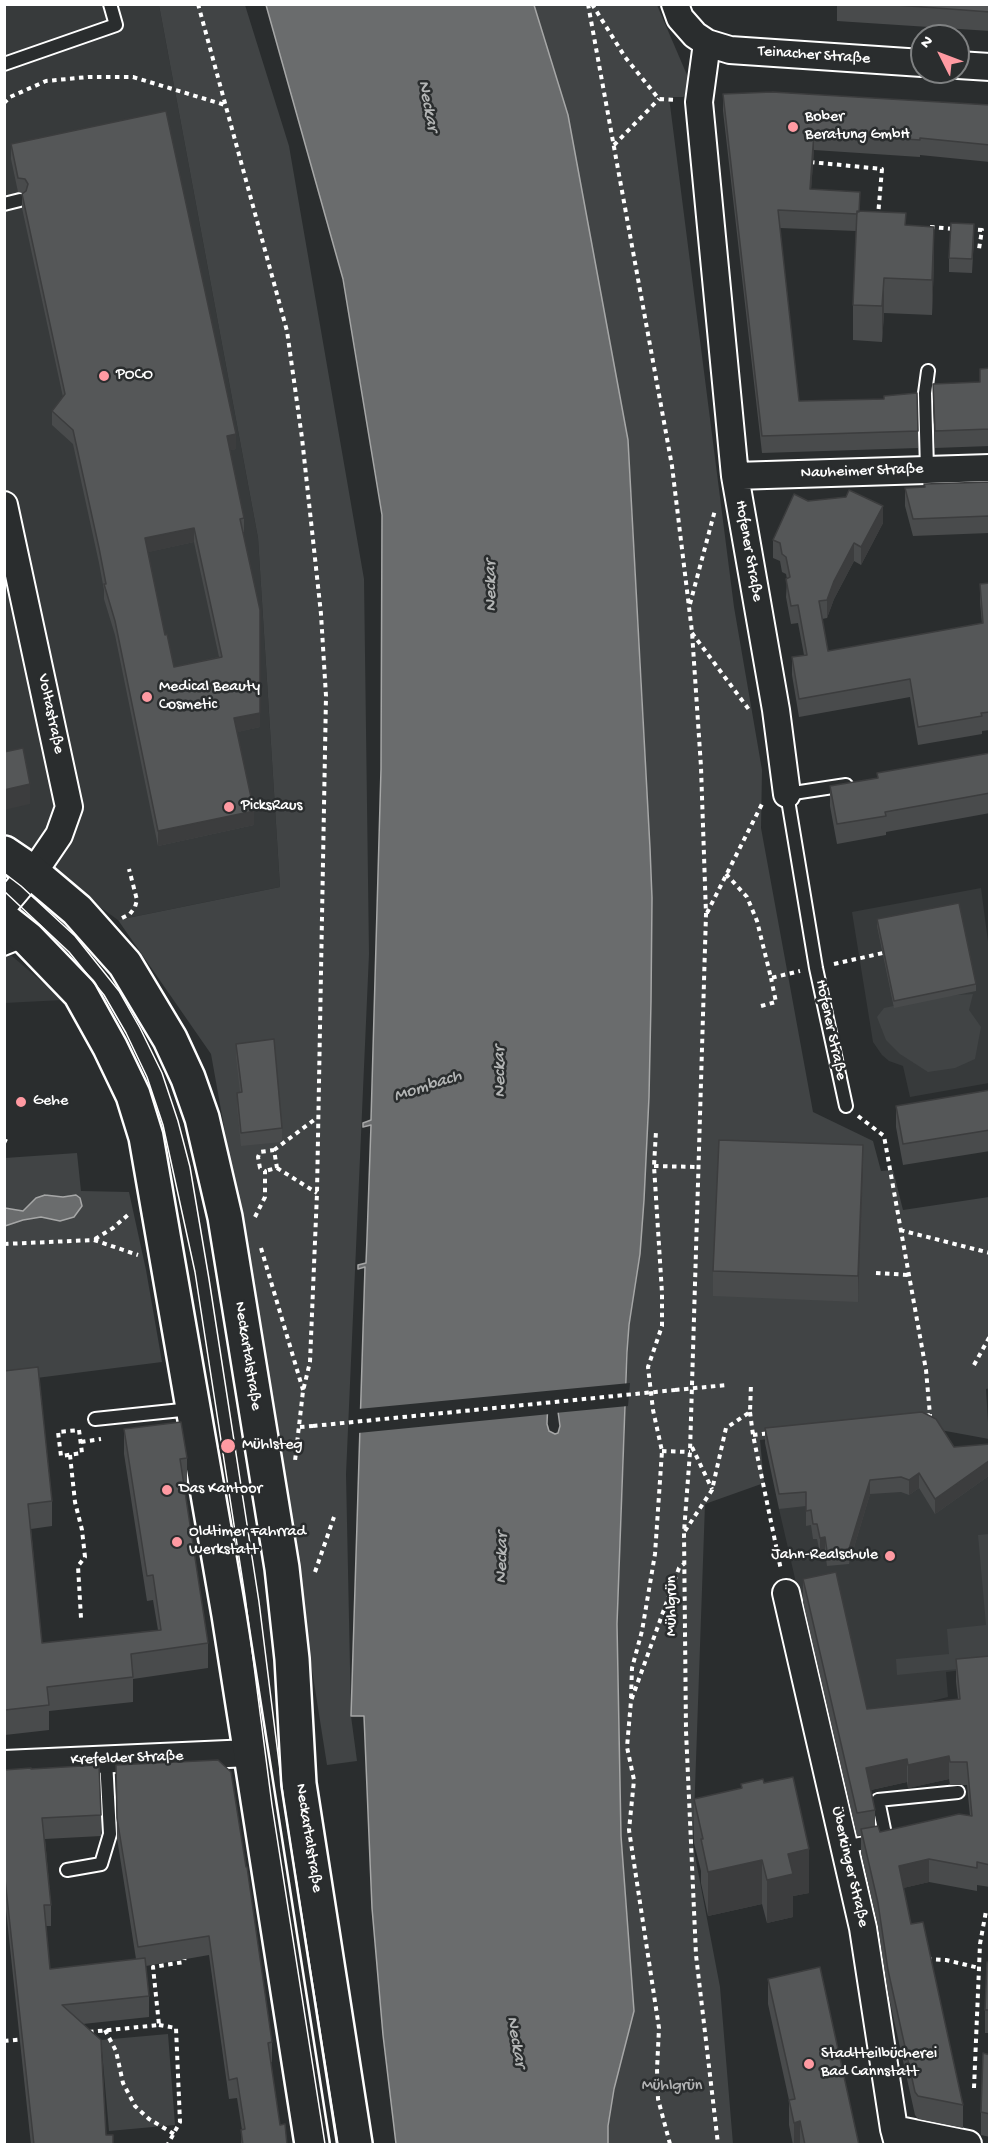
<!DOCTYPE html>
<meta charset="utf-8">
<style>
body{margin:0}
#map{position:relative;width:994px;height:2149px;overflow:hidden;background:#2a2d2e;font-family:"Gochi Hand",sans-serif}
canvas{display:block}
.frame{position:absolute;inset:0;border:6px solid #fff;pointer-events:none}
.north{position:absolute;left:910px;top:24px;width:60px;height:60px;box-sizing:border-box;background:#2a2d2e;border:2px solid #7f8182;border-radius:50%;rotate:312deg;font-size:16px;font-weight:700;line-height:24px;text-align:center;color:#fff}
.north::after{content:'';display:block;margin:auto;width:21px;height:27px;background:#ff9aa2;clip-path:polygon(50% 0,100% 100%,50% 72%,0 100%)}
</style>
<div id="map">
<canvas width="994" height="2149"></canvas>
<div class="frame"></div>
<div class="north">N</div>
</div>
<script>
const c = document.querySelector('canvas').getContext('2d');
c.lineJoin = 'round';
function paint(path, color) {
  c.fillStyle = color;
  c.fill(path, 'evenodd');
}
function shape(rows) {
  const path = new Path2D();
  for (const r of rows) {
    path.moveTo(r[0], r[1]);
    for (let i = 2; i < r.length; i += 2) path.lineTo(r[i], r[i + 1]);
  }
  return path;
}
function trace(path, color, width, dash) {
  c.strokeStyle = color;
  c.lineWidth = width;
  c.lineCap = dash ? 'butt' : 'round';
  c.setLineDash(dash || []);
  c.stroke(path);
}
function write(font, color, halo, rows, align = 'center') {
  c.font = font + ' "Gochi Hand",sans-serif';
  c.lineWidth = 5;
  c.setLineDash([]);
  c.textBaseline = 'middle';
  c.strokeStyle = halo;
  c.fillStyle = color;
  for (const [text, x, y, turn = 0] of rows) {
    c.save();
    c.translate(x, y);
    c.rotate((+turn || 0) * Math.PI / 180);
    c.textAlign = isNaN(turn) ? turn : align;
    if (halo) c.strokeText(text, 0, 0);
    c.fillText(text, 0, 0);
    c.restore();
  }
}
paint(shape([
 [4,5,159,5,258,538,280,887,118,920,5,839],
 [981,888,990,957,989,1083,910,1097,903,1066,889,1061,882,1055,873,1042,852,912],
 [4,950,12,956,63,1000,5,1003],
 [945,1448,989,1458,989,1667,946,1672,948,1697,829,1726,779,1509]
]), '#373a3b');
paint(shape([
 [159,5,245,5,289,146,364,579,369,954,346,1474,351,1716,357,1761,327,1765,245,1244,211,1054,118,920,280,887,258,538],
 [534,5,657,5,690,82,689,92,683,97,669,97,734,607,762,770,761,828,813,1112,873,1141,881,1171,893,1170,903,1210,989,1197,990,1388,986,1389,989,1439,913,1425,760,1440,764,1483,705,1504,693,1845,720,1987,733,2144,608,2144,608,2126,614,2089,634,2011,621,1836,617,1624,629,1325,640,1254,649,1097,652,898,642,687,628,440],
 [973,994,969,1010,981,1027,975,1059,955,1068,928,1072,900,1054,886,1040,877,1017,884,1008,941,996],
 [77,1153,81,1191,129,1192,146,1270,162,1362,5,1382,5,1158],
 [989,1534,989,1666,897,1675,896,1659,949,1654,947,1629,986,1625,978,1535],
 [168,2034,175,2125,109,2131,101,2040]
]), '#414445');
const water = shape([
 [266,5,534,5,568,115,628,440,650,848,652,898,651,1001,649,1097,644,1200,640,1254,629,1325,627,1352,617,1624,621,1836,634,2011,614,2089,608,2126,608,2144,396,2144,383,2035,372,1908,364,1716,351,1716,365,1267,358,1269,358,1265,366,1263,367,1238,371,1125,363,1127,363,1123,371,1120,381,769,382,515,343,279,266,5],
 [553,1394,556,1397,560,1426,558,1433,555,1434,549,1431,547,1424,548,1398,553,1394],
 [45,1195,63,1197,76,1195,80,1198,82,1206,74,1217,60,1221,41,1217,23,1220,5,1226,5,1208,23,1211,36,1198,45,1195]
]);
paint(water, '#6a6c6d');
trace(water, '#a6a7a7', 1.5);
paint(shape([
 [630,1383,628,1406,555,1413,552,1397,550,1414,358,1433,358,1409]
]), '#2a2d2e');
const service = shape([
 [4,64,116,25,110,4],
 [4,204,20,200],
 [927,470,925,393,928,371],
 [4,949,24,941],
 [846,1106,816,968,787,794,846,785],
 [95,1419,191,1409],
 [844,1847,886,1839,878,1800,958,1792],
 [67,1870,101,1864,110,1834,106,1760]
]);
const minor = shape([
 [675,4,680,18,695,35,707,43,730,50,922,63],
 [707,43,699,102,735,476,776,710,787,794],
 [958,65,990,67],
 [735,476,990,468],
 [4,505,69,807,59,835,42,860,4,905],
 [786,1593,863,1928,894,2129,898,2144],
 [4,1764,250,1753],
 [894,2129,968,2144]
]);
const secondary = shape([
 [4,853,32,872,77,910,125,964,170,1039,188,1078,202,1118,225,1217,282,1568,292,1659,299,1784,355,2144],
 [4,920,28,939,80,993,110,1047,133,1095,146,1137,229,1615,312,2144]
]);
trace(service, '#fff', 16);
trace(minor, '#fff', 30);
trace(secondary, '#fff', 38);
trace(shape([
 [198,4,287,331,302,438,321,614,326,696,317,1193,310,1362,303,1391,295,1461],
 [588,4,672,466,692,632,701,767,706,914,690,1452,684,1532,686,1731,696,1955,718,2144],
 [592,4,625,57,659,99,676,100],
 [4,103,10,97,46,81,88,77,133,77,225,105],
 [614,145,659,99],
 [810,162,882,169,878,216],
 [930,227,955,229],
 [969,229,982,230,979,249],
 [690,604,715,510],
 [692,633,750,711],
 [726,874,747,897,757,921,771,978,800,971],
 [707,913,763,802],
 [122,918,130,914,135,907,137,900,129,869],
 [834,964,883,953],
 [761,1006,776,1002,771,978],
 [858,1116,884,1136,926,1370,930,1415,926,1416],
 [4,1143,8,1135],
 [274,1150,318,1117],
 [654,1166,699,1167],
 [277,1168,317,1193],
 [255,1217,265,1197,265,1171,260,1168,258,1157,260,1152,274,1150,277,1168,265,1171],
 [900,1230,990,1253],
 [95,1239,113,1228,130,1213],
 [4,1244,94,1240,138,1255],
 [261,1248,303,1390],
 [876,1273,909,1275],
 [974,1365,990,1336],
 [675,1390,727,1385],
 [750,1412,753,1435,781,1570],
 [300,1427,313,1426],
 [79,1430,82,1453,61,1456,58,1432,79,1430],
 [753,1435,770,1433],
 [81,1442,101,1439],
 [692,1447,712,1489],
 [662,1451,690,1452],
 [70,1455,75,1502,82,1530,85,1557,78,1566,81,1618],
 [685,1531,712,1490,726,1428,750,1412,751,1384],
 [315,1572,334,1517],
 [631,1698,632,1668,642,1631,655,1554,662,1451,653,1410,648,1367,662,1326,662,1293,654,1166,656,1131],
 [927,1959,946,1960,979,1968],
 [159,2025,176,2028,180,2122,168,2144],
 [105,2030,116,2051,123,2083,135,2106,149,2119,174,2134],
 [89,2032,159,2025,153,1967,184,1962,185,1955],
 [4,2041,25,2039],
 [974,2088,980,1944,986,1911],
 [670,2144,658,2099,657,2069,659,2028,629,1830,634,1780,627,1747,631,1701,679,1568,685,1563]
]), '#fff', 4, [4.5, 4.5]);
trace(service, '#2a2d2e', 12);
trace(minor, '#2a2d2e', 26);
trace(secondary, '#2a2d2e', 33);
trace(shape([
 [4,873,21,886,75,936,119,991,140,1028,162,1073,178,1121,190,1167,209,1279,259,1602,284,1803,338,2144],
 [4,891,69,952,104,995,126,1033,147,1077,163,1125,195,1272,245,1596,272,1805,325,2144]
]), '#fff', 1.5);
trace(shape([
 [313,1426,675,1390]
]), '#fff', 4, [4.5, 4.5]);
paint(shape([
 [837,4,990,4,990,31,837,21],
 [723,94,990,105,990,162,920,155,920,157,814,150,811,189,860,212,906,225,934,262,932,315,884,313,882,342,853,340,853,305,856,231,780,228,799,401,918,431,918,448,762,453,723,111],
 [11,144,236,449,230,450,244,518,244,532,243,532,260,610,260,727,237,732,254,825,158,846,115,635,104,599,104,590,99,563,73,444,52,425,52,411,63,397,22,208,22,193,18,192,11,159],
 [194,542,219,657,174,667,165,635,148,552],
 [974,238,972,273,949,272,949,258],
 [990,368,990,446,935,448,933,401,980,382],
 [990,482,989,533,913,536,905,506,905,488],
 [808,501,883,523,861,565,854,561,834,599,827,618,822,619,828,651,982,624,980,602,980,584,990,583,990,730,982,731,982,734,918,745,910,697,799,717,792,675,792,657,804,655,798,623,791,624,786,597,787,579,786,574,782,572,780,561,773,558,773,540],
 [990,753,990,813,886,832,886,835,837,844,830,806,830,786,877,778,877,773],
 [877,919,976,984,976,991,894,1008,877,926],
 [236,1044,282,1128,282,1142,241,1146,237,1106,237,1093,240,1092,236,1057],
 [990,1090,990,1151,903,1165,896,1127,896,1106],
 [863,1171,858,1302,713,1296,713,1271],
 [4,1371,52,1501,52,1526,31,1529,42,1643,158,1630,153,1600,147,1601,124,1454,124,1429,187,1458,187,1483,184,1484,208,1643,208,1668,133,1679,133,1702,49,1711,49,1730,5,1735,4,1728],
 [765,1428,954,1447,990,1444,990,1475,935,1514,919,1488,909,1495,901,1492,870,1494,849,1564,827,1566,825,1551,820,1553,817,1539,813,1539,811,1525,806,1526,806,1506,779,1509,765,1443],
 [803,1579,867,1709,958,1699,956,1682,956,1659,990,1656,990,1887,977,1885,977,1891,929,1882,903,1888,911,1924,963,2105,963,2128,918,2119,915,2115,888,1993,878,1926,861,1852,861,1835,857,1836,803,1602],
 [949,1779,950,1785,967,1785,970,1816,880,1832,875,1827,875,1810,871,1790,907,1782,908,1788],
 [116,1765,272,2042,272,2062,271,2062,280,2125,287,2145,241,2145,242,2130,237,2098,229,2099,209,1955,146,1966,149,1996,149,2017,83,2024,106,2135,113,2145,31,2145,4,1891,4,1770,31,1769,101,1815,101,1836,45,1839,51,1905,51,1926,46,1926,50,1969,136,1959,117,1838],
 [764,1783,809,1893,793,1896,793,1917,767,1923,762,1904,708,1916,701,1883,701,1871,694,1843,694,1799,741,1788,741,1784],
 [990,1962,990,2033,985,2033,985,2010],
 [768,1979,859,2145,793,2145,789,2125,789,2100,768,2004],
 [990,2055,990,2137,981,2135,981,2112]
]), '#494b4c');
paint(shape([
 [814,133,814,150,810,206,810,189],
 [934,227,934,262,932,315,932,280],
 [884,278,884,313,882,342,882,306],
 [236,434,236,449,227,451,227,436],
 [883,506,883,523,861,565,861,547],
 [194,528,194,542,145,553,145,538],
 [854,543,854,561,834,599,827,618,827,600,834,581],
 [260,713,260,727,234,733,234,718],
 [30,784,30,804,4,810,4,790],
 [254,811,254,825,158,846,158,831],
 [863,1145,863,1171,858,1302,858,1276],
 [990,1460,990,1475,935,1514,935,1499],
 [919,1473,919,1488,909,1495,909,1480],
 [870,1480,870,1494,849,1564,849,1549],
 [825,1537,825,1551,820,1553,820,1538],
 [949,1756,949,1779,908,1788,908,1765],
 [907,1759,907,1782,866,1791,866,1768],
 [809,1849,809,1893,793,1896,793,1917,767,1923,767,1880,788,1854],
 [929,1859,929,1882,899,1889,899,1866],
 [762,1860,762,1904,708,1916,708,1872],
 [800,2121,800,2145,794,2145,794,2123]
]), '#3c3d3e');
const building = shape([
 [883,4,990,4,990,12,883,4],
 [772,92,990,105,990,145,920,138,920,140,814,133,810,189,860,192,859,212,857,211,857,214,778,210,799,401,884,399,884,396,917,393,918,431,762,436,723,94,772,92],
 [166,111,236,434,227,436,244,518,240,519,260,610,260,713,234,718,254,811,158,831,115,621,104,584,106,584,99,548,73,430,52,411,65,394,22,194,26,191,28,184,25,179,18,178,11,144,166,111],
 [194,528,222,657,174,667,167,634,165,635,145,538,194,528],
 [857,211,906,213,905,225,934,227,932,280,884,278,882,306,853,305,857,211],
 [951,223,974,224,972,259,949,258,951,223],
 [990,368,990,429,935,431,933,384,980,382,980,369,990,368],
 [990,482,990,537,989,516,913,519,905,488,925,487,924,484,990,482],
 [849,490,883,506,861,547,854,543,834,581,827,600,819,601,828,651,983,623,980,584,990,583,990,712,981,713,982,716,918,727,910,679,799,699,792,657,807,655,798,605,791,606,786,579,790,577,786,557,782,554,780,543,773,540,794,494,808,501,846,497,849,490],
 [23,748,30,784,4,790,4,752,23,748],
 [990,753,990,793,885,812,886,816,837,824,830,786,878,778,877,773,990,753],
 [959,903,976,984,894,1001,877,919,959,903],
 [274,1039,282,1128,241,1133,237,1093,242,1092,236,1044,274,1039],
 [990,1090,990,1130,903,1144,896,1106,990,1090],
 [719,1140,863,1145,858,1276,713,1271,719,1140],
 [38,1367,52,1501,28,1504,42,1643,161,1630,153,1575,147,1576,124,1429,181,1422,187,1458,180,1459,208,1643,131,1654,133,1677,47,1687,49,1705,5,1710,4,1702,4,1371,38,1367],
 [922,1412,936,1419,954,1447,990,1444,990,1460,935,1499,919,1473,909,1480,901,1477,870,1480,849,1549,827,1551,825,1537,820,1538,817,1524,813,1524,811,1510,806,1511,806,1492,779,1494,765,1428,922,1412],
 [836,1572,867,1709,960,1699,956,1659,990,1656,990,1865,977,1862,977,1868,929,1859,899,1866,911,1924,923,1922,963,2105,918,2096,915,2092,888,1970,878,1903,861,1829,878,1826,880,1832,959,1814,972,1816,967,1762,950,1762,949,1756,908,1765,907,1759,866,1768,875,1810,857,1813,803,1579,836,1572],
 [218,1760,231,1772,246,1867,247,1867,272,2042,268,2043,280,2125,285,2124,287,2145,243,2145,241,2130,245,2129,237,2078,229,2080,209,1936,138,1947,117,1818,116,1765,218,1760],
 [99,1765,101,1815,42,1818,51,1905,44,1905,50,1969,145,1958,149,1996,62,2005,101,2040,106,2135,113,2135,113,2145,34,2145,4,1870,4,1770,31,1768,31,1769,99,1765],
 [793,1777,809,1849,788,1854,793,1874,767,1880,762,1860,708,1872,701,1839,703,1839,694,1799,742,1788,741,1784,763,1779,764,1783,793,1777],
 [987,1962,990,1962,990,2010,985,2010,987,1962],
 [820,1967,859,2145,805,2145,800,2121,794,2123,789,2100,795,2099,768,1979,820,1967],
 [983,2053,990,2055,990,2114,981,2112,983,2053]
]);
paint(building, '#555758');
trace(building, '#3c3d3e', 1.5);
for (const [x, y, r, color] of [
 [793,127,6,"#ff9aa2"],
 [104,376,6,"#ff9aa2"],
 [147,697,6,"#ff9aa2"],
 [229,807,6,"#ff9aa2"],
 [21,1102,6,"#ff9aa2"],
 [228,1446,8,"#ff9aa2"],
 [167,1490,6,"#ff9aa2"],
 [177,1542,6,"#ff9aa2"],
 [890,1556,6,"#ff9aa2"],
 [809,2064,6,"#ff9aa2"]
]) {
  const dot = new Path2D();
  dot.arc(x, y, r, 0, 2 * Math.PI);
  c.fillStyle = color;
  c.fill(dot);
  trace(dot, '#2a2d2e', 2);
}
write('16px', '#fff', '#2a2d2e', [
 ["Teinacher Straße",814,56,4],
 ["Nauheimer Straße",862,472,-2],
 ["Hofener Straße",748,551,80],
 ["Voltastraße",50,714,78],
 ["Hofener Straße",830,1030,78],
 ["Neckartalstraße",247,1356,81],
 ["Mühlgrün",673,1606,-90],
 ["Krefelder Straße",127,1759,-2],
 ["Neckartalstraße",308,1838,81],
 ["Überkinger Straße",849,1867,77]
]);
write('16px', '#fff', '#2a2d2e', [
 ["Bober",805,118],
 ["Beratung GmbH",805,136],
 ["POCO",116,376],
 ["Medical Beauty",159,688],
 ["Cosmetic",159,706],
 ["PicksRaus",241,807],
 ["Gehe",33,1102],
 ["Mühlsteg",242,1446],
 ["Das Kantoor",179,1490],
 ["Oldtimer Fahrrad",189,1533],
 ["Werkstatt",189,1551],
 ["Jahn-Realschule",878,1556,"right"],
 ["Stadtteilbücherei",821,2055],
 ["Bad Cannstatt",821,2073]
], 'left');
write('16px', '#b3b4b5', '#2a2d2e', [
 ["Mühlgrün",672,2087]
]);
write('italic 18px', '#b4b6b6', '#2a2d2e', [
 ["Neckar",427,106,79],
 ["Neckar",492,586,-91],
 ["Neckar",501,1072,-91],
 ["Mombach",428,1087,-18],
 ["Neckar",503,1558,-89],
 ["Neckar",515,2042,80]
]);
</script>
